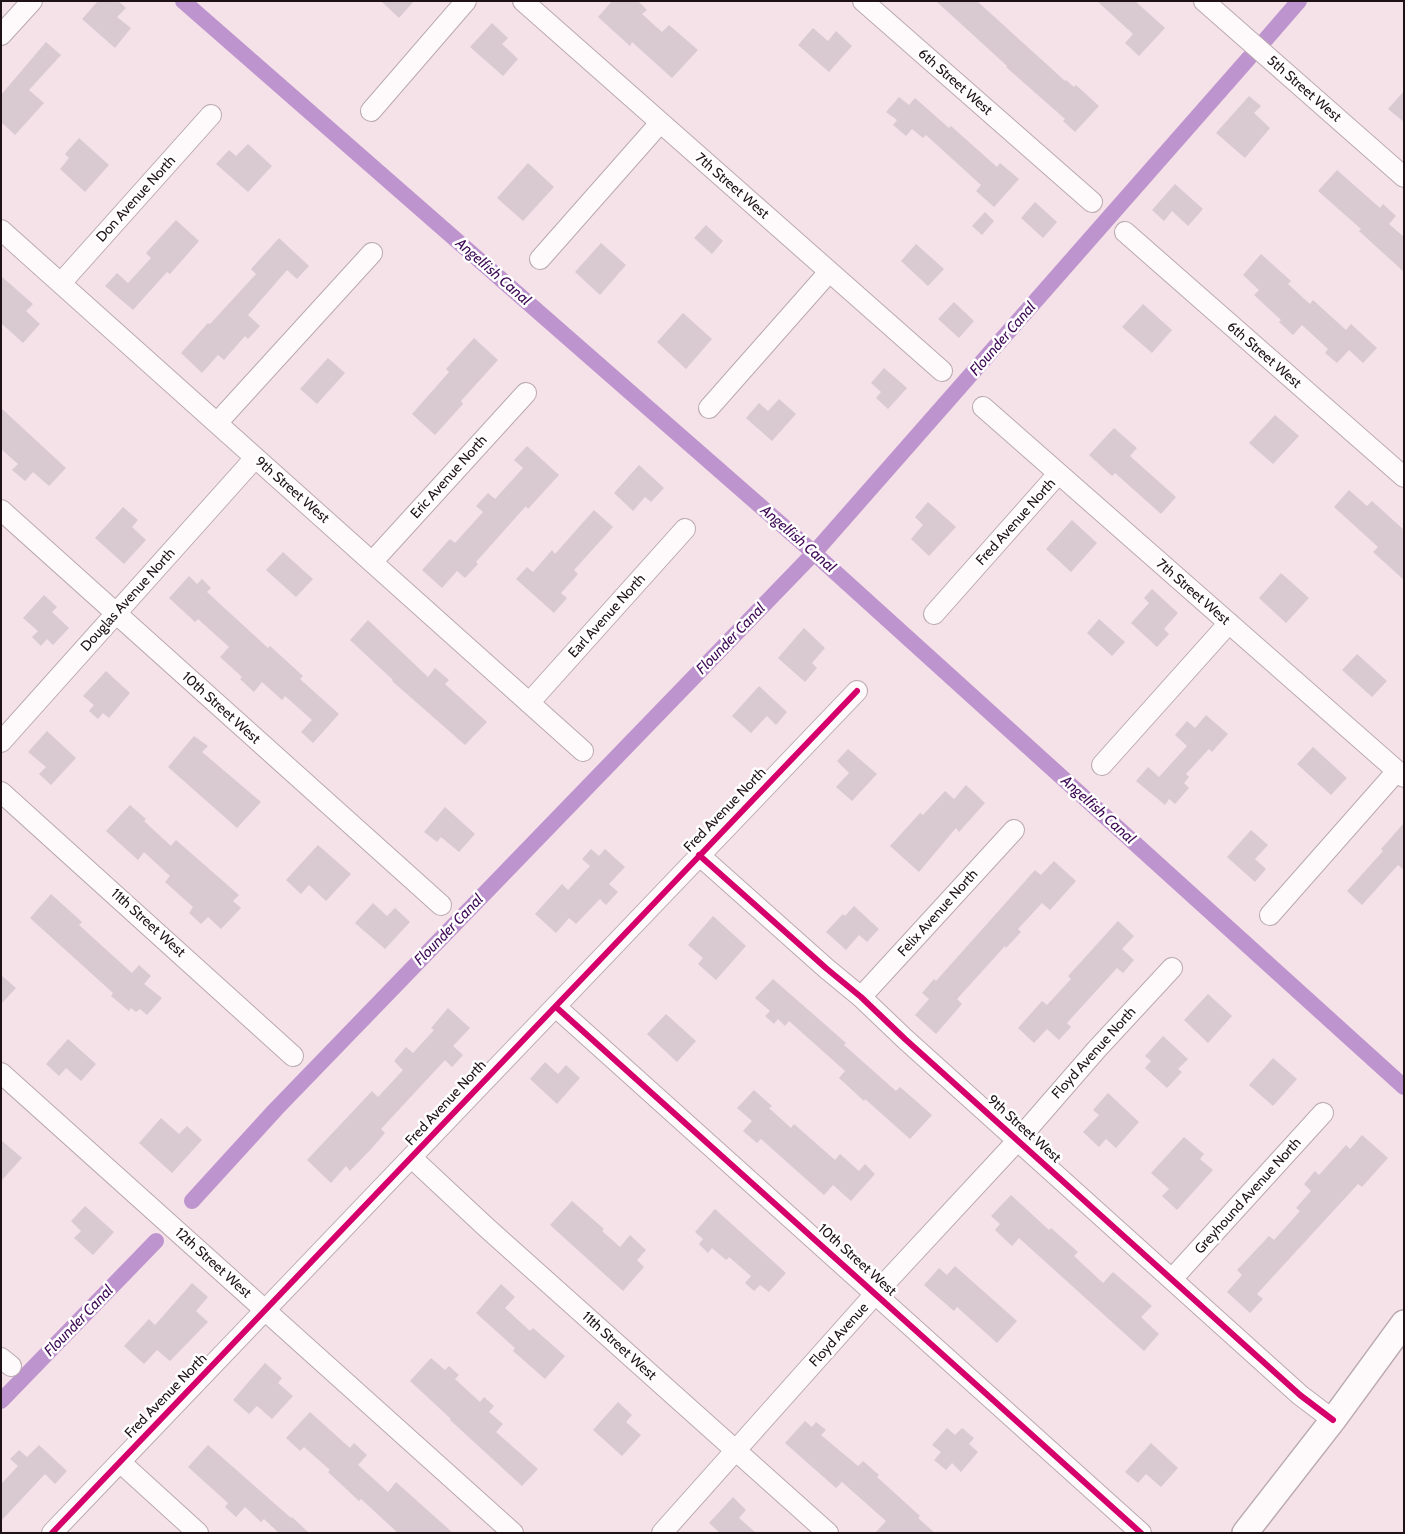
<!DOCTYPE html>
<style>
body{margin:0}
#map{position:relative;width:1405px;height:1534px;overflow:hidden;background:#f5e1e8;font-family:Cabin,sans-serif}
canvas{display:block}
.frame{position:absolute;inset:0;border:2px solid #1e1216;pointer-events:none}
</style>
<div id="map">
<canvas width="1405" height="1534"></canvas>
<div class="frame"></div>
</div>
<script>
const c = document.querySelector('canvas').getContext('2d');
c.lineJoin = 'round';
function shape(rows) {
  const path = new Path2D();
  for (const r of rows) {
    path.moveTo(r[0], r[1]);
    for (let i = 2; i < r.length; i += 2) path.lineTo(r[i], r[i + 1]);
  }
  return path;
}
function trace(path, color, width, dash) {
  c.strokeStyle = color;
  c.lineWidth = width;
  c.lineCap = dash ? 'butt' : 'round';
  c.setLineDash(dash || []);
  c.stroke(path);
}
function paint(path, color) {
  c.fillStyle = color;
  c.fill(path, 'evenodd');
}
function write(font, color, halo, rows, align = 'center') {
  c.font = font + ' Cabin,sans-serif';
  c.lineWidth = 5;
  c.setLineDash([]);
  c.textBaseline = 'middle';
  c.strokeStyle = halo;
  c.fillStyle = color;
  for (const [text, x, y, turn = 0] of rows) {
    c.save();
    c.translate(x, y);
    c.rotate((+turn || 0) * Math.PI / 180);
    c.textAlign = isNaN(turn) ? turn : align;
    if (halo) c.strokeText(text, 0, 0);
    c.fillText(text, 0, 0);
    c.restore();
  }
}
trace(shape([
 [183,1,814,553,1404,1087],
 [1266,39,1299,1],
 [192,1201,276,1109,814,553,1249,58],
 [1,1401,156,1241]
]), '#be94ce', 16);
paint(shape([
 [98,1,118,1,126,8,117,17,131,28,115,48,82,19],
 [381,1,414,1,399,18],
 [612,1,638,1,647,10,642,14,662,32,669,25,698,50,672,78,632,42,630,46,598,17],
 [936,1,977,1,1065,81,1066,80,1074,87,1076,85,1099,106,1075,132,1063,121,1065,119,1006,67,1007,66],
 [1097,1,1135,1,1165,28,1139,56,1125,43,1133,34],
 [492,23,508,38,502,44,518,59,503,76,470,47],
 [813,28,828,41,836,31,852,46,829,72,798,45],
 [46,42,61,55,29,90,44,103,15,135,1,122,1,95],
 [1404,91,1404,122,1388,109],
 [1249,96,1261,106,1254,113,1270,128,1245,158,1216,133],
 [899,97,909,105,915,98,949,128,951,126,997,167,1000,163,1019,179,994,207,976,191,981,185,926,135,923,138,912,129,906,136,893,125,897,120,886,112],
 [79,138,109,165,85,192,60,169,69,158,65,154],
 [248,144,272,166,248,192,216,164,229,150,236,156],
 [528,163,554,187,523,221,497,198],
 [1337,170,1380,208,1383,204,1396,216,1389,224,1404,237,1404,272,1359,231,1361,229,1318,191],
 [1175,184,1203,209,1188,226,1172,211,1164,221,1152,210],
 [1035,202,1057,222,1043,238,1021,218],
 [985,212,994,221,982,235,972,226],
 [176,220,199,241,170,274,167,272,133,310,105,286,117,273,128,283,151,258,146,253],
 [706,225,723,241,712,254,694,238],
 [279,238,309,266,297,279,287,270,248,315,260,326,248,339,245,336,224,360,218,355,202,373,181,353,208,323,210,324,256,274,251,269],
 [601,243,626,265,600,295,575,272],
 [916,244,944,269,928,286,901,261],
 [1261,254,1291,281,1288,284,1310,304,1313,300,1346,330,1351,324,1377,348,1363,363,1349,350,1337,363,1325,353,1328,349,1302,325,1293,335,1279,322,1281,320,1254,295,1259,290,1243,275],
 [1,276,33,304,26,311,40,324,23,343,1,323],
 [954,302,974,321,959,338,938,319],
 [1143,304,1172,330,1152,353,1122,327],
 [683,313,712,339,686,369,657,342],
 [474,338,498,360,461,401,463,404,435,435,412,414,449,372,446,369],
 [328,358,345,373,317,404,300,389],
 [884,368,907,388,888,409,876,398,881,392,871,383],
 [779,399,796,414,772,441,746,418,759,403,768,411],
 [1,408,66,468,49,486,33,472,25,481,12,470,18,464,1,449],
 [1275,415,1299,436,1273,464,1249,443],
 [1114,428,1137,448,1130,456,1176,497,1161,514,1115,473,1112,476,1089,455],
 [527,446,559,475,528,509,526,506,476,562,478,564,465,578,457,571,442,588,422,570,450,539,455,543,483,512,476,506,488,493,495,499,523,468,514,460],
 [639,465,664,488,651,502,645,497,633,511,614,493],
 [1349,490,1367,506,1372,501,1404,530,1404,580,1373,552,1378,547,1334,507],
 [928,502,956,527,929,556,911,539,923,525,915,517],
 [123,507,138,520,132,527,146,540,124,564,95,538],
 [594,510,613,527,574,570,578,574,561,593,567,598,554,613,516,579,527,567,533,572,552,550,555,554],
 [1072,520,1097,543,1071,572,1046,549],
 [283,552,313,579,296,597,266,570],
 [1281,573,1309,598,1286,623,1259,598],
 [189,576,197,584,202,579,211,588,207,592,268,648,270,646,303,676,300,679,339,714,313,743,301,732,312,720,285,696,282,700,262,682,254,692,240,679,242,677,220,657,229,647,198,619,195,622,169,598],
 [1152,589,1178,613,1164,629,1169,634,1157,647,1131,623,1149,603,1144,598],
 [44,595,57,607,52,612,69,628,53,645,47,639,41,646,32,637,38,631,23,618],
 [1099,619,1125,642,1112,656,1087,633],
 [368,620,428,677,435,668,449,680,445,684,487,722,465,745,392,681,393,680,350,640],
 [804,628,825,648,812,663,817,668,805,682,778,658],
 [1357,654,1387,681,1372,697,1342,670],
 [106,671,130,693,109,718,103,713,98,719,89,711,94,705,83,696],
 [759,686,787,712,776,725,767,716,751,733,732,716],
 [1206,715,1228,734,1212,752,1209,749,1186,774,1189,777,1184,783,1189,788,1175,804,1169,799,1165,805,1136,781,1148,767,1159,777,1187,746,1175,735,1187,721,1195,728],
 [47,731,76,758,51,785,39,774,46,767,28,752],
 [194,736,208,746,202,752,261,802,237,828,168,767],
 [1313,747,1347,778,1331,795,1297,764],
 [848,749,877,774,852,801,836,787,849,773,837,761],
 [966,785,985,803,959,832,956,828,919,872,890,846,920,813,923,815,945,791,954,799],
 [130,805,146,819,144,821,171,846,176,840,239,895,233,901,241,908,221,929,208,917,201,924,189,913,193,907,165,882,170,876,144,852,138,860,106,831],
 [445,807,475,834,459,852,441,837,437,842,424,832],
 [1404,823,1404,870,1398,865,1362,905,1347,891,1383,851,1381,849],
 [1251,830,1268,845,1255,859,1266,869,1255,882,1227,857],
 [318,845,351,874,326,901,309,885,301,894,286,880],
 [591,849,599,856,605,849,625,867,609,884,618,892,606,905,600,899,576,924,569,918,556,933,535,914,562,884,568,890,590,866,582,859],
 [1054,861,1076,881,1050,910,1042,903,1018,929,1021,932,1006,948,1005,946,957,999,962,1004,936,1034,915,1015,929,999,922,993,934,979,936,981,1035,870,1041,875],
 [51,894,82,922,79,925,132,973,139,965,151,976,144,984,162,998,147,1015,140,1009,136,1012,131,1008,129,1011,111,996,113,993,30,918],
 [373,903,387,916,395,908,410,922,385,949,355,923],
 [854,906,879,929,867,942,859,935,846,950,826,932,843,914,845,916],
 [713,916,746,946,716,980,698,964,703,958,688,945],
 [1118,921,1134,936,1122,949,1134,960,1123,973,1117,968,1067,1023,1071,1027,1059,1040,1047,1029,1034,1043,1018,1028,1042,1001,1047,1005,1071,979,1068,976],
 [1,975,16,988,1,1004],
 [773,979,846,1043,844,1045,896,1091,900,1087,932,1115,910,1139,865,1099,864,1101,839,1078,845,1071,789,1021,785,1026,778,1019,774,1024,765,1016,770,1011,755,998],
 [1208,994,1232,1016,1208,1043,1184,1020],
 [448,1008,470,1028,453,1046,463,1055,452,1067,445,1060,381,1129,385,1133,372,1148,350,1171,346,1166,331,1183,307,1160,372,1091,378,1097,403,1070,394,1061,406,1047,413,1053,434,1030,431,1028],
 [666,1014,696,1041,677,1062,647,1034],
 [1163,1036,1188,1059,1178,1069,1182,1072,1167,1088,1145,1068,1151,1061,1145,1056],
 [68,1039,96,1064,81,1081,66,1068,59,1076,46,1064],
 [1273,1058,1297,1079,1273,1106,1249,1085],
 [545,1062,558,1074,566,1065,580,1078,557,1104,530,1079],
 [754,1090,772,1106,769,1108,791,1128,794,1124,835,1160,840,1154,859,1171,865,1164,875,1174,851,1201,833,1185,824,1195,761,1139,757,1143,743,1131,752,1121,737,1108],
 [1108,1093,1139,1122,1116,1148,1106,1139,1099,1147,1083,1132,1099,1115,1093,1110],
 [161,1118,179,1134,187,1126,202,1140,172,1173,139,1143],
 [1362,1135,1388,1158,1362,1187,1358,1184,1257,1294,1263,1299,1250,1313,1227,1292,1242,1275,1237,1270,1269,1236,1274,1240,1300,1211,1296,1208,1311,1191,1304,1184,1315,1171,1319,1175,1346,1145,1350,1149],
 [1184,1137,1204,1154,1200,1159,1213,1170,1177,1210,1162,1196,1169,1189,1151,1173],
 [1,1140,22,1158,1,1181],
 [1011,1195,1049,1230,1051,1228,1078,1252,1074,1256,1103,1283,1113,1272,1152,1306,1141,1317,1159,1334,1144,1351,1019,1238,1012,1246,995,1230,1000,1224,991,1216],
 [572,1201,604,1229,602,1231,620,1247,630,1235,646,1250,637,1260,644,1267,623,1291,550,1225],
 [85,1206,114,1232,93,1255,74,1238,81,1231,71,1221],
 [715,1209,786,1273,769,1292,760,1285,754,1291,745,1283,751,1276,729,1257,726,1260,712,1248,708,1253,699,1244,703,1239,695,1232],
 [955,1266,1017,1321,997,1343,957,1307,954,1311,924,1285,939,1268,947,1275],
 [192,1283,208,1297,196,1311,208,1322,170,1361,157,1350,144,1364,124,1346,149,1319,155,1325],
 [501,1284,515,1297,505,1308,530,1331,533,1328,565,1356,545,1379,513,1351,515,1348,476,1313],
 [431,1358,445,1370,449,1366,459,1375,455,1379,480,1402,484,1397,494,1406,489,1412,503,1424,496,1432,538,1469,522,1486,450,1420,451,1419,410,1381],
 [265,1363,282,1378,278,1383,293,1396,272,1419,257,1406,249,1414,233,1400],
 [618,1402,632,1415,626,1422,641,1435,622,1456,593,1430],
 [310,1412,350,1448,354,1443,367,1455,358,1465,388,1492,396,1482,453,1533,398,1533,361,1499,359,1501,328,1472,330,1470,304,1447,300,1451,286,1438],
 [805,1421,812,1427,816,1422,826,1430,821,1435,858,1466,863,1461,879,1475,877,1477,920,1516,918,1518,935,1533,875,1533,886,1521,842,1482,836,1488,785,1443],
 [947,1428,955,1435,962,1428,974,1438,969,1444,978,1452,961,1472,952,1463,946,1470,934,1460,941,1452,932,1445],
 [1151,1443,1178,1468,1161,1487,1146,1474,1138,1483,1125,1472],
 [39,1445,67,1471,55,1484,45,1474,1,1521,1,1484,18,1466,10,1459,19,1450,27,1457],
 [208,1445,291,1518,292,1517,309,1533,279,1533,264,1519,261,1522,245,1507,236,1517,225,1507,228,1503,188,1467],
 [733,1497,746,1510,739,1518,756,1533,720,1533,709,1523]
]), '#d9cad1');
const minor = shape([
 [523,1,942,371],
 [863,1,1092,202],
 [1204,1,1404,177],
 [1,35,32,1],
 [371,111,466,1],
 [1,230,583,751],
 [1125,232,1404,477],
 [540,259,660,123],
 [61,283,211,115],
 [983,407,1404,777],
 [709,408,829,272],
 [217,423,372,253],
 [1,510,441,905],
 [373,561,526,393],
 [934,614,1058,474],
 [529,703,685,529],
 [1,742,255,458],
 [1102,765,1229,623],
 [1,792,293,1056],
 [699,855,827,969,861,997,905,1039,1300,1395,1333,1420],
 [1270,915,1397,771],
 [861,997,1014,830],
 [556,1007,1141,1533],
 [1,1073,513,1533],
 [412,1158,487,1228,828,1533],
 [1172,1279,1323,1113],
 [1,1358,11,1366],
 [120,1462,198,1533],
 [52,1533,857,691],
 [662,1533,876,1293,1018,1140,1097,1049,1172,968]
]);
const major = shape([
 [1245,1533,1333,1420,1404,1323]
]);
trace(minor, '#baaaaf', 22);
trace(major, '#baaaaf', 28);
trace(minor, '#fefafc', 20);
trace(major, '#fefafc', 25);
trace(shape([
 [699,855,827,969,861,997,905,1039,1300,1395,1333,1420],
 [556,1007,1141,1533],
 [52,1533,857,691]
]), '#d6006c', 6);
write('14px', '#1e1216', '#fff', [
 ["6th Street West",955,82,41],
 ["5th Street West",1304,89,41],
 ["7th Street West",732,186,41],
 ["Don Avenue North",136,199,-48],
 ["6th Street West",1264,355,41],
 ["Eric Avenue North",449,477,-48],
 ["9th Street West",292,490,41],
 ["Fred Avenue North",1016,522,-48],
 ["7th Street West",1193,592,41],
 ["Douglas Avenue North",128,600,-48],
 ["Earl Avenue North",607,616,-48],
 ["10th Street West",221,708,42],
 ["Fred Avenue North",725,810,-46],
 ["Felix Avenue North",938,913,-48],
 ["11th Street West",148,923,42],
 ["Floyd Avenue North",1094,1053,-48],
 ["Fred Avenue North",446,1103,-47],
 ["9th Street West",1024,1129,42],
 ["Greyhound Avenue North",1248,1196,-48],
 ["10th Street West",857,1260,42],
 ["12th Street West",213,1263,42],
 ["Floyd Avenue",839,1335,-48],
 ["11th Street West",619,1346,42],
 ["Fred Avenue North",166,1396,-46]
]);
write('italic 15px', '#3e0b55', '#fff', [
 ["Angelfish Canal",493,272,41],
 ["Flounder Canal",1003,339,-49],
 ["Angelfish Canal",798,539,41],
 ["Flounder Canal",731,639,-46],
 ["Angelfish Canal",1098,810,42],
 ["Flounder Canal",449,930,-46],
 ["Flounder Canal",79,1321,-46]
]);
</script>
